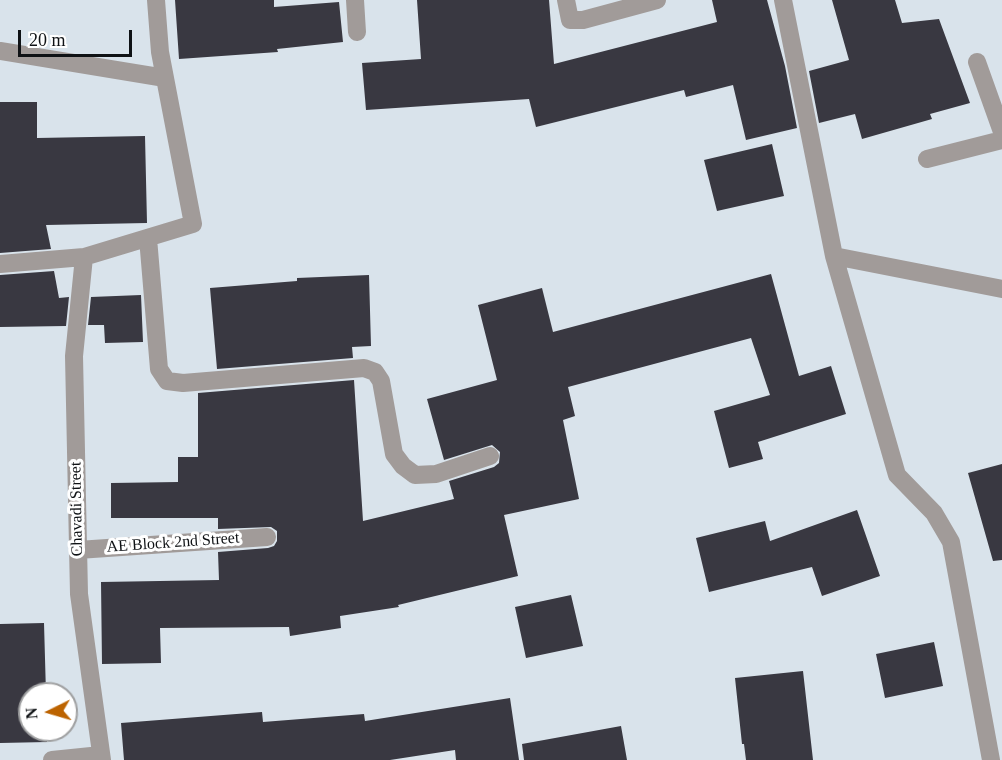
<!DOCTYPE html>
<style>
body{margin:0}
#map{position:relative;width:1002px;height:760px;overflow:hidden;background:#d9e3eb;font-family:Georgia,serif}
canvas{display:block}
.north{position:absolute;left:18px;top:682px;width:60px;height:60px;box-sizing:border-box;background:#fff;border:2px solid #9fa0a1;border-radius:50%;rotate:265deg;font-size:16px;font-weight:700;line-height:24px;text-align:center;color:#0f1215}
.north::after{content:'';display:block;margin:auto;width:21px;height:27px;background:#bc6300;clip-path:polygon(50% 0,100% 100%,50% 72%,0 100%)}
.scale{position:absolute;left:18px;top:30px;width:114px;height:27px;box-sizing:border-box;border:3px solid #0f1215;border-top:0;padding-left:8px;font-size:18px;line-height:21px;white-space:nowrap;color:#0f1215;-webkit-text-stroke:4px #fff;paint-order:stroke}
</style>
<div id="map">
<canvas width="1002" height="760"></canvas>
<div class="north">N</div>
<div class="scale">20 m</div>
</div>
<script>
const c = document.querySelector('canvas').getContext('2d');
c.lineJoin = 'round';
function paint(path, color) {
  c.fillStyle = color;
  c.fill(path, 'evenodd');
}
function shape(rows) {
  const path = new Path2D();
  for (const r of rows) {
    path.moveTo(r[0], r[1]);
    for (let i = 2; i < r.length; i += 2) path.lineTo(r[i], r[i + 1]);
  }
  return path;
}
function trace(path, color, width, dash) {
  c.strokeStyle = color;
  c.lineWidth = width;
  c.lineCap = dash ? 'butt' : 'round';
  c.setLineDash(dash || []);
  c.stroke(path);
}
function write(font, color, halo, rows, align = 'center') {
  c.font = font + ' Georgia,serif';
  c.lineWidth = 6;
  c.setLineDash([]);
  c.textBaseline = 'middle';
  c.strokeStyle = halo;
  c.fillStyle = color;
  for (const [text, x, y, turn = 0] of rows) {
    c.save();
    c.translate(x, y);
    c.rotate((+turn || 0) * Math.PI / 180);
    c.textAlign = isNaN(turn) ? turn : align;
    if (halo) c.strokeText(text, 0, 0);
    c.fillText(text, 0, 0);
    c.restore();
  }
}
paint(shape([
 [175,0,274,0,274,7,339,2,343,42,277,49,278,52,179,59],
 [417,0,549,0,554,64,717,22,712,0,767,0,785,66,797,128,746,140,733,85,686,97,684,90,536,127,529,99,366,110,362,63,421,59],
 [832,0,895,0,902,23,939,19,970,103,930,114,932,119,862,139,855,114,819,123,809,71,849,60],
 [0,102,37,102,37,138,145,136,147,223,46,225,51,249,0,253],
 [772,144,784,196,717,211,704,160],
 [54,271,59,298,69,297,66,326,0,327,0,275],
 [771,274,799,376,831,366,846,414,758,442,763,459,729,468,714,411,770,395,751,338,568,387,575,416,563,420,579,499,504,515,518,576,398,605,399,607,340,616,341,628,290,636,289,627,160,628,161,663,102,664,101,582,219,580,218,552,268,548,274,546,277,541,277,531,271,527,218,529,218,518,111,518,111,483,178,482,178,457,198,457,198,393,354,380,363,521,454,499,449,481,494,467,499,463,500,452,492,445,444,460,427,399,497,380,478,305,542,288,553,332],
 [369,275,371,346,352,347,353,358,217,369,210,288,297,281,297,278],
 [141,295,143,342,105,343,104,325,88,325,91,297],
 [1002,464,1002,560,993,561,968,473],
 [857,510,880,576,822,596,812,567,709,592,696,538,765,521,770,541],
 [571,595,583,646,526,658,515,607],
 [44,623,46,694,30,694,30,730,47,730,47,742,0,743,0,624],
 [934,642,943,686,885,698,876,654],
 [803,671,813,760,746,760,744,744,742,744,735,678],
 [510,698,519,760,456,760,455,750,390,760,124,760,121,723,262,712,263,722,364,714,365,721],
 [621,726,627,760,524,760,522,744]
]), '#393841');
trace(shape([
 [355,0,357,32],
 [566,0,570,20,583,20,657,0],
 [783,0,834,256,1002,289],
 [0,51,165,78],
 [977,62,1002,132],
 [927,159,1002,140],
 [148,238,159,369,167,381,183,383,364,368,375,372,381,381,394,454,403,466,415,475,436,474,490,456],
 [834,256,897,475,934,513,951,542,991,760],
 [84,257,74,356,79,594,102,760],
 [0,264,84,257,193,224,160,52,156,0],
 [78,550,267,537],
 [52,760,101,755]
]), '#a19b99', 18);
write('16px', '#0f1215', '#fff', [
 ["Chavadi Street",77,509,-91],
 ["AE Block 2nd Street",173,543,-4]
]);
</script>
